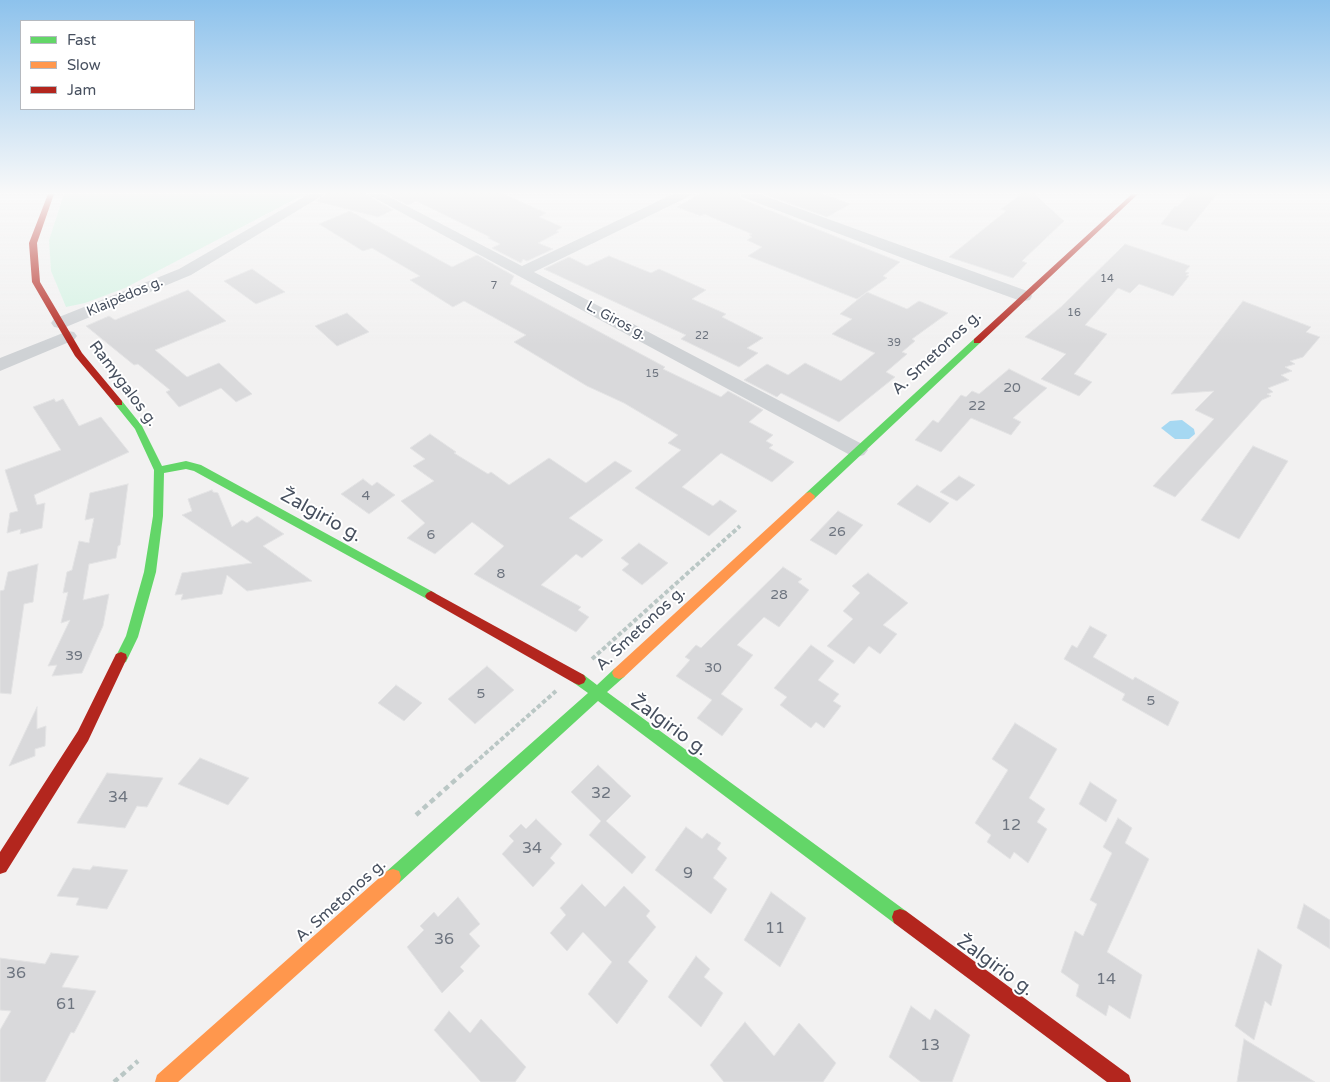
<!DOCTYPE html>
<meta charset="utf-8">
<style>
body{margin:0}
#map{position:relative;width:1330px;height:1082px;overflow:hidden;background:#f2f1f1;font-family:"Varela Round",sans-serif}
canvas{display:block}
.legend{position:absolute;left:20px;top:20px;width:175px;height:90px;box-sizing:border-box;background:#fff;border:1px solid #b5b9bf;margin:0;padding:6px 9px;list-style:none;font-size:15px;color:#47505f}
.legend li{display:flex;align-items:center;gap:10px;height:25px}
.legend b{width:25px;border:1px solid #b5b9bf}
</style>
<div id="map">
<canvas width="1330" height="1082"></canvas>
<ul class="legend">
<li><b style="height:6px;background:#63d668"></b>Fast</li>
<li><b style="height:6px;background:#ff974d"></b>Slow</li>
<li><b style="height:6px;background:#b3261e"></b>Jam</li>
</ul>
</div>
<script>
const c = document.querySelector('canvas').getContext('2d');
c.lineJoin = 'round';
function paint(path, color) {
  c.fillStyle = color;
  c.fill(path, 'evenodd');
}
function shape(rows) {
  const path = new Path2D();
  for (const r of rows) {
    path.moveTo(r[0], r[1]);
    for (let i = 2; i < r.length; i += 2) path.lineTo(r[i], r[i + 1]);
  }
  return path;
}
function trace(path, color, width, dash) {
  c.strokeStyle = color;
  c.lineWidth = width;
  c.lineCap = dash ? 'butt' : 'round';
  c.setLineDash(dash || []);
  c.stroke(path);
}
function write(font, color, halo, rows, align = 'center') {
  c.font = font + ' "Varela Round",sans-serif';
  c.lineWidth = 4;
  c.setLineDash([]);
  c.textBaseline = 'middle';
  c.strokeStyle = halo;
  c.fillStyle = color;
  for (const [text, x, y, turn = 0] of rows) {
    c.save();
    c.translate(x, y);
    c.rotate((+turn || 0) * Math.PI / 180);
    c.textAlign = isNaN(turn) ? turn : align;
    if (halo) c.strokeText(text, 0, 0);
    c.fillText(text, 0, 0);
    c.restore();
  }
}
paint(shape([
 [64,194,305,194,125,288,85,303,66,307,51,271,49,240]
]), '#d4f2e3');
paint(shape([
 [1182,420,1194,429,1195,434,1189,439,1175,439,1161,428,1170,421]
]), '#a6d8f2');
const building = shape([
 [327,194,365,194,393,210,378,217,316,201,327,194],
 [387,194,503,194,546,213,539,217,562,227,556,231,559,232,538,243,553,249,527,261,523,259,521,263,492,248,500,244,488,238,490,237,416,201,408,205,387,194],
 [700,194,738,194,741,199,900,262,883,276,887,278,857,299,748,256,762,247,747,240,752,237,749,235,752,234,704,214,701,216,677,207,700,194],
 [764,194,822,194,850,204,827,217,764,194],
 [1022,194,1034,194,1064,221,1022,261,1027,263,1013,278,949,257,1006,211,1001,209,1022,194],
 [1190,194,1217,194,1187,231,1161,224,1175,206,1177,207,1190,194],
 [350,211,452,267,477,255,514,276,510,284,665,367,663,369,721,397,728,391,763,410,749,422,773,435,766,441,773,445,769,448,794,462,772,482,721,453,682,487,713,506,720,500,737,511,709,536,635,488,681,450,668,443,678,435,624,403,587,386,514,342,526,335,464,301,453,307,410,280,420,276,372,248,363,251,319,224,350,211],
 [1125,244,1190,266,1185,272,1189,273,1186,275,1189,276,1173,296,1139,284,1130,293,1118,288,1085,325,1107,334,1074,374,1092,382,1079,396,1041,379,1066,354,1025,337,1062,306,1125,244],
 [609,256,651,273,659,269,706,290,692,299,726,314,722,317,763,338,747,348,758,353,739,367,681,339,686,335,544,269,569,257,587,266,609,256],
 [252,269,285,292,256,304,224,281,252,269],
 [188,290,226,321,155,350,187,377,219,363,252,394,236,402,221,388,179,407,166,392,170,390,138,364,134,365,86,326,109,316,115,320,188,290],
 [867,292,907,309,919,301,948,313,912,339,915,341,902,352,907,354,886,372,895,377,839,422,781,393,777,397,744,380,767,364,788,375,805,363,841,381,875,353,832,334,852,319,840,314,867,292],
 [1243,301,1311,327,1306,332,1320,337,1303,357,1290,361,1295,364,1285,367,1292,371,1281,375,1289,380,1268,388,1273,392,1267,394,1271,396,1262,400,1175,497,1153,486,1214,419,1195,410,1214,391,1171,394,1243,301],
 [347,313,369,332,337,346,315,326,347,313],
 [1009,369,1047,388,1013,418,1021,422,1011,435,971,418,941,452,915,440,933,420,938,423,961,395,966,397,972,391,979,394,1009,369],
 [54,399,56,402,63,399,79,426,101,417,129,452,34,495,37,505,45,503,42,528,20,534,21,529,7,533,10,513,18,511,5,470,61,450,33,407,54,399],
 [430,434,456,452,454,453,488,474,491,472,509,485,549,458,586,483,615,461,632,471,569,518,603,540,582,558,576,554,541,585,581,607,578,610,589,617,576,632,474,574,504,546,472,522,435,554,407,538,425,523,401,501,434,481,413,466,425,459,410,448,430,434],
 [1253,446,1288,461,1239,539,1201,520,1253,446],
 [959,476,975,485,957,501,940,492,959,476],
 [363,479,372,486,377,482,395,495,369,514,341,494,363,479],
 [128,484,120,545,118,546,116,558,89,564,83,600,109,594,103,626,82,673,52,676,57,665,48,666,70,620,61,623,68,592,63,593,67,572,72,570,79,541,89,543,94,518,85,520,90,493,128,484],
 [917,485,949,503,930,523,897,504,917,485],
 [212,490,213,492,218,493,232,527,242,520,247,523,257,516,284,534,263,546,312,581,247,591,227,575,222,594,181,600,183,594,175,595,182,573,252,563,182,515,192,511,188,499,212,490],
 [838,511,863,525,836,555,810,540,838,511],
 [639,543,668,563,642,585,622,570,629,564,621,558,639,543],
 [38,564,33,602,24,604,11,694,0,693,0,591,4,590,8,572,38,564],
 [783,567,802,579,798,582,809,590,779,627,764,617,737,645,753,655,721,694,743,709,722,736,697,718,712,700,676,676,690,660,685,657,696,645,701,648,783,567],
 [868,573,908,603,883,625,897,634,880,654,869,646,854,664,827,646,853,619,843,611,860,593,852,586,868,573],
 [1090,626,1107,635,1093,657,1133,680,1135,677,1179,702,1168,726,1122,700,1125,694,1064,659,1072,645,1077,648,1090,626],
 [811,645,834,661,818,680,839,694,833,701,841,706,824,728,816,722,811,728,780,705,787,697,774,688,811,645],
 [487,666,514,690,475,724,448,699,487,666],
 [396,685,422,703,404,721,378,703,396,685],
 [37,707,37,729,46,726,45,746,35,749,35,756,9,766,37,707],
 [1015,723,1057,749,1029,798,1045,809,1037,822,1047,829,1028,863,1014,852,1010,859,987,842,991,835,975,823,1008,770,992,759,1015,723],
 [200,758,249,778,228,805,178,784,200,758],
 [598,765,631,796,606,821,646,857,632,874,589,835,601,821,571,792,598,765],
 [107,773,163,778,147,807,137,806,125,828,77,823,107,773],
 [1090,782,1117,800,1106,822,1079,804,1090,782],
 [1118,818,1132,828,1125,843,1149,859,1107,952,1142,975,1130,1019,1109,1005,1106,1016,1076,996,1079,985,1061,972,1075,931,1083,936,1097,904,1090,900,1112,853,1103,847,1118,818],
 [536,819,562,844,550,858,555,863,533,887,502,854,514,841,509,836,521,824,526,829,536,819],
 [686,827,702,839,707,833,721,843,717,849,727,858,713,878,727,889,711,914,655,870,686,827],
 [93,866,128,870,107,909,76,905,79,898,57,896,73,868,90,870,93,866],
 [582,884,605,907,624,886,650,911,646,916,656,927,628,962,648,981,617,1024,588,994,612,962,583,932,567,951,550,933,566,915,560,908,582,884],
 [771,892,806,918,780,967,744,940,771,892],
 [458,897,480,924,469,934,480,946,460,967,464,971,442,993,407,947,424,930,420,926,434,912,438,917,458,897],
 [1304,904,1330,920,1330,949,1297,928,1304,904],
 [1258,949,1282,965,1271,1006,1265,1001,1254,1040,1235,1026,1258,949],
 [51,953,79,956,62,987,96,991,74,1033,71,1032,45,1082,0,1082,0,1030,11,1011,0,1010,0,958,45,964,51,953],
 [696,956,710,969,704,977,723,993,701,1027,668,997,696,956],
 [911,1006,930,1020,935,1009,970,1035,952,1082,921,1082,889,1057,911,1006],
 [449,1011,470,1033,481,1019,526,1067,515,1082,481,1082,434,1030,449,1011],
 [745,1022,774,1056,799,1023,836,1063,823,1082,724,1082,710,1065,745,1022],
 [1244,1039,1315,1082,1237,1082,1244,1039]
]);
paint(building, '#d9d9db');
trace(building, '#e3e3e4', 1);
trace(shape([
 [592,659,740,526],
 [469,768,556,691]
]), '#bac7c5', 4, [4.5, 2.5]);
trace(shape([
 [416,815,470,767],
 [114,1082,138,1061]
]), '#bac7c5', 4.5, [5.5, 4]);
paint(shape([
 [309,194,325,194,191,275,66,327,60,328,54,327,51,323,54,319,179,269,309,194],
 [367,194,384,194,522,266,673,194,690,194,688,197,534,272,864,445,868,450,864,455,857,457,850,455,367,194],
 [740,194,759,194,1030,292,1032,296,1030,300,1024,301,1018,300,929,268,742,197,740,194],
 [68,331,74,332,77,336,74,340,0,371,0,358,68,331]
]), '#cfd2d5');
paint(shape([
 [977,338,981,341,980,343,814,499,806,499,805,496,806,493,974,339,977,338],
 [119,400,122,401,142,426,162,466,186,461,201,465,435,593,437,596,435,599,431,601,427,599,194,471,186,469,164,473,163,516,156,572,138,637,126,662,121,664,116,662,115,658,126,636,144,572,153,516,154,470,135,429,114,403,119,400],
 [619,667,624,669,626,673,624,677,607,692,906,911,908,917,906,923,900,925,894,923,598,701,399,883,393,885,387,883,385,877,387,871,588,693,574,683,572,679,574,675,579,673,584,675,597,685,614,669,619,667]
]), '#63d668');
paint(shape([
 [810,492,815,496,814,499,624,677,619,679,614,677,612,673,614,669,806,493,810,492],
 [393,869,399,871,401,877,399,883,178,1082,155,1082,157,1075,387,871,393,869]
]), '#ff974d');
paint(shape([
 [48,194,54,194,37,243,40,282,82,353,122,401,122,405,116,405,75,356,32,282,29,243,48,194],
 [1132,194,1138,194,980,343,974,343,974,339,1132,194],
 [431,591,584,675,586,679,584,683,579,685,574,683,427,599,425,596,427,593,431,591],
 [121,652,126,654,127,658,88,741,6,872,0,874,0,852,78,731,116,654,121,652],
 [900,909,906,911,1129,1075,1131,1082,1107,1082,894,923,892,917,894,911,900,909]
]), '#b3261e');
const sky = c.createLinearGradient(0, 0, 0, 345);
sky.addColorStop(0, '#8dc2ec');
sky.addColorStop(0.56, '#f9f9f9');
sky.addColorStop(1, '#f9f9f900');
c.fillStyle = sky;
c.fillRect(0, 0, 1330, 345);
write('11px', '#6d747f', null, [
 ["14",1107,279],
 ["7",494,286],
 ["16",1074,313],
 ["22",702,336],
 ["39",894,343],
 ["15",652,374]
]);
write('14px', '#47505f', '#fff', [
 ["Klaipėdos g.",125,297,-23],
 ["L. Giros g.",616,321,28]
]);
write('14px', '#6d747f', null, [
 ["20",1012,388],
 ["22",977,406],
 ["4",366,496],
 ["26",837,532],
 ["6",431,535],
 ["8",501,574],
 ["28",779,595],
 ["39",74,656],
 ["30",713,668],
 ["5",481,694],
 ["5",1151,701]
]);
write('16px', '#47505f', '#fff', [
 ["A. Smetonos g.",937,353,-43],
 ["Ramygalos g.",123,384,53],
 ["A. Smetonos g.",641,629,-43],
 ["A. Smetonos g.",341,901,-42]
]);
write('16px', '#6d747f', null, [
 ["32",601,794],
 ["34",118,798],
 ["12",1011,826],
 ["34",532,849],
 ["9",688,874],
 ["11",775,929],
 ["36",444,940],
 ["36",16,974],
 ["14",1106,980],
 ["61",66,1005],
 ["13",930,1046]
]);
write('19px', '#47505f', '#fff', [
 ["Žalgirio g.",321,516,29],
 ["Žalgirio g.",669,726,36],
 ["Žalgirio g.",995,966,36]
]);
</script>
